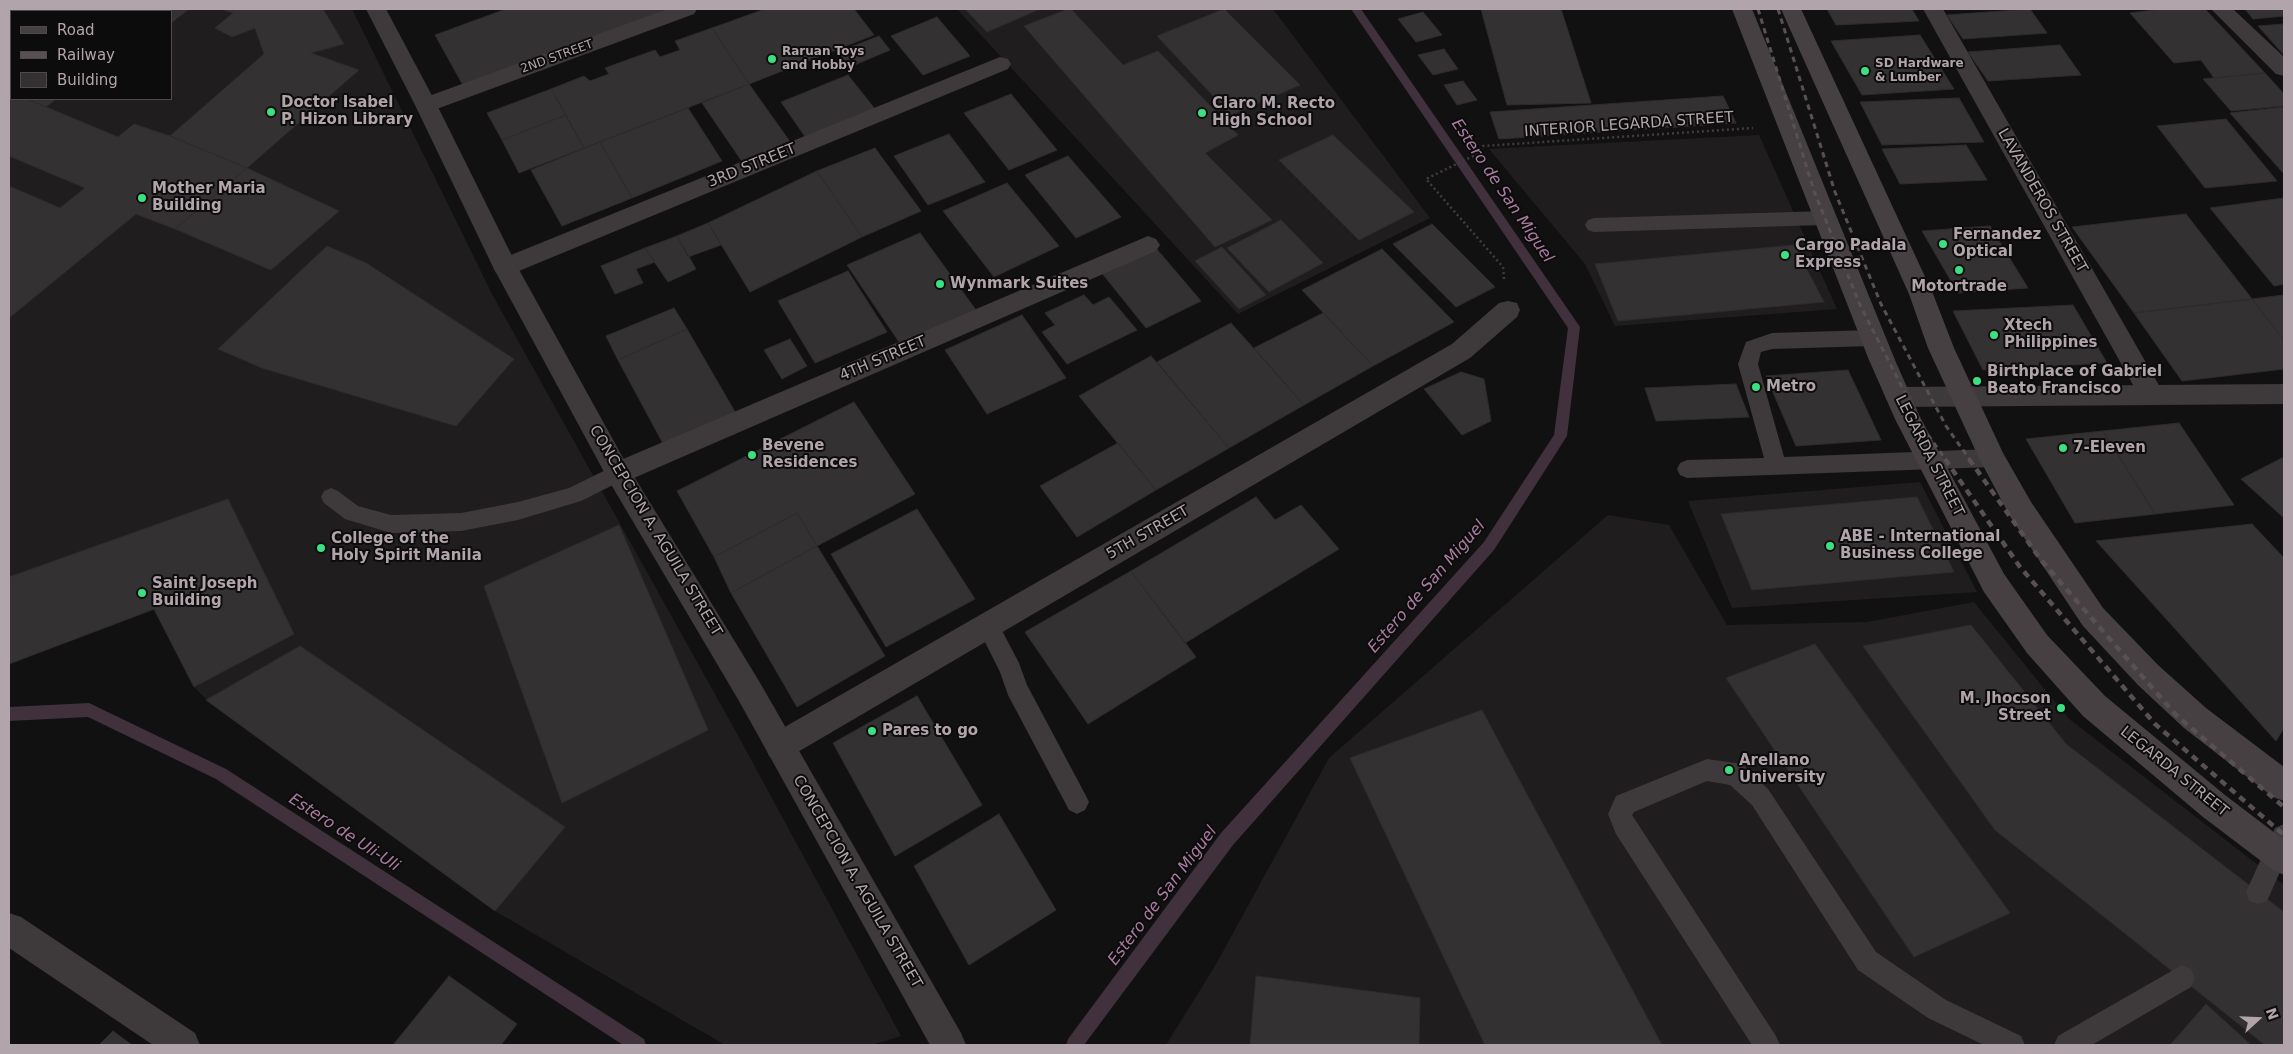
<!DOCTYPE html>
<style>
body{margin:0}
#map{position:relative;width:2293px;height:1054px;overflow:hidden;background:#121111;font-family:"DejaVu Sans",sans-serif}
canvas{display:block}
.frame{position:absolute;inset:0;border:10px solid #b2a4ab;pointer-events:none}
.legend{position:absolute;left:10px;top:10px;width:162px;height:90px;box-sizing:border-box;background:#0d0c0c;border:1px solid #4f494c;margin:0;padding:6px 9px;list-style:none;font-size:15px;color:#b2a4ab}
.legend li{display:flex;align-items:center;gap:10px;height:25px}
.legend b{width:25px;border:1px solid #4f494c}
.north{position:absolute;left:2233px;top:994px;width:50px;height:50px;-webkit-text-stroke:4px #0d0c0c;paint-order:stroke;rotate:70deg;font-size:14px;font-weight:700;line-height:20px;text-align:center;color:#b2a4ab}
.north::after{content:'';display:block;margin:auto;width:18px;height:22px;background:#b2a4ab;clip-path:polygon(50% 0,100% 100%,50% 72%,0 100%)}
</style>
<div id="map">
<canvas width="2293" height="1054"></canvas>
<div class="frame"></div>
<ul class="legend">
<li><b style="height:6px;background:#474043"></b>Road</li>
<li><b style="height:6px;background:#585054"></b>Railway</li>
<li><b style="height:14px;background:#343132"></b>Building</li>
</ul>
<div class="north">N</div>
</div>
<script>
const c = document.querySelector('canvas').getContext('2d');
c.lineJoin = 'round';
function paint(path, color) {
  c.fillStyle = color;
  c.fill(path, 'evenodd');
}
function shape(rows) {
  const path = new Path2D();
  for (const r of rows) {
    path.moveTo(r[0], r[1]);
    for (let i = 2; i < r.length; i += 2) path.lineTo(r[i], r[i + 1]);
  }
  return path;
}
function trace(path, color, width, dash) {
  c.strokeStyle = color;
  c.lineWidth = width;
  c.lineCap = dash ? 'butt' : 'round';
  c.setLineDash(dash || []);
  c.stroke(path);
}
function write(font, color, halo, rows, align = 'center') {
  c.font = font + ' "DejaVu Sans",sans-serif';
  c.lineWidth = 4;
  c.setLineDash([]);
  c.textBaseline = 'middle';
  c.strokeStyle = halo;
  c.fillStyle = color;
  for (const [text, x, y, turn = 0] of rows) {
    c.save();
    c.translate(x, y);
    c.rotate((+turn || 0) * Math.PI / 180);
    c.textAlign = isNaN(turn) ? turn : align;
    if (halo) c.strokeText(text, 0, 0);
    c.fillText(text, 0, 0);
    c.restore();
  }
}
paint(shape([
 [9,9,352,9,492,294,735,730,901,1036,872,1045,725,1045,495,911,207,700,194,687,154,610,9,664],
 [11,11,171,11,171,99,11,99],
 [957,9,1273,9,1430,218,1238,314],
 [1759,135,1837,309,1615,326,1585,264,1489,149],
 [1920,482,1977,592,1732,608,1688,501],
 [1608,515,1669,525,1727,625,1867,622,1974,602,2068,718,2284,885,2284,1045,1166,1045,1215,966,1329,758]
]), '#1f1d1d');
paint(shape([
 [1351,9,1361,9,1580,327,1567,436,1494,550,1233,845,1084,1045,1066,1045,1068,1039,1221,833,1484,542,1554,435,1568,328,1351,9],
 [89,703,226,769,644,1039,646,1045,623,1045,216,779,88,717,9,721,9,707,89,703]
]), '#40313d');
const building = shape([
 [63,9,189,9,171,23,171,11,60,11,63,9],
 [221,9,323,9,344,44,311,53,359,70,247,168,170,136,264,54,255,28,232,37,215,28,233,13,221,9],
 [506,9,661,9,663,11,464,87,435,35,506,9],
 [765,9,854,9,874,35,749,84,712,28,765,9],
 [965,9,1040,9,987,32,965,9],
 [1068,9,1071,9,1123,65,1158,51,1238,135,1205,153,1272,220,1215,247,1024,26,1068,9],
 [1224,9,1300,85,1231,115,1157,36,1224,9],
 [1481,9,1561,9,1591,103,1507,105,1481,9],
 [1827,9,1912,9,1919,21,1836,25,1827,9],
 [2030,9,2047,33,1963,39,1947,15,2030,9],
 [2152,9,2205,9,2265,73,2214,78,2201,60,2174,63,2130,13,2154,10,2152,9],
 [2245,9,2284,9,2284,16,2253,19,2245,9],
 [1423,12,1442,35,1416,42,1398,19,1423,12],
 [937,17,970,56,923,75,891,36,937,17],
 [2284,24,2284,55,2258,26,2284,24],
 [712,28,749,84,584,148,551,89,584,76,590,81,609,74,605,68,655,50,660,57,680,50,675,41,712,28],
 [1920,35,1954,89,1862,95,1831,41,1920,35],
 [879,36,890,50,850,67,838,52,879,36],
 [2060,45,2081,75,1988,81,1968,52,2060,45],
 [1444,49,1458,69,1433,75,1418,55,1444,49],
 [11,62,11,92,9,91,9,64,11,62],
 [2265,73,2284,94,2284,106,2231,111,2203,79,2265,73],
 [848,75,875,109,806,138,781,102,848,75],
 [1463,81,1477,100,1457,105,1444,85,1463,81],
 [749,84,791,143,743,163,702,103,749,84],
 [551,89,566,115,502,140,487,113,551,89],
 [9,91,11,92,11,99,27,99,118,137,134,124,170,136,247,168,175,229,136,214,9,318,9,186,60,208,85,188,9,156,9,91],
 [1011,94,1057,150,1009,170,964,113,1011,94],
 [1723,96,1736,123,1499,139,1490,112,1723,96],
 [1959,98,1984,142,1882,145,1860,102,1959,98],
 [27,99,56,99,46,107,27,99],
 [2284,107,2284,174,2230,113,2284,107],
 [688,108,722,161,632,198,600,142,688,108],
 [566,115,584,148,519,173,502,140,566,115],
 [2226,119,2277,181,2205,188,2157,126,2226,119],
 [949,134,985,182,928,205,894,156,949,134],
 [1333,135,1414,212,1359,240,1279,160,1333,135],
 [600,142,632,198,562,226,531,170,600,142],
 [1966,145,1987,180,1900,184,1882,149,1966,145],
 [875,148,921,211,862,237,817,171,875,148],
 [1068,156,1121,217,1076,238,1025,175,1068,156],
 [247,168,339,211,271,270,175,229,247,168],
 [817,171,862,237,750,292,708,223,817,171],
 [1007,183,1059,246,994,277,943,211,1007,183],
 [2284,198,2284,284,2274,286,2210,208,2284,198],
 [2186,214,2252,299,2134,313,2072,227,2186,214],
 [1281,220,1323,263,1269,292,1227,248,1281,220],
 [708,223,721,245,688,257,677,236,708,223],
 [1432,224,1495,287,1456,307,1393,244,1432,224],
 [1990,226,2028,288,1958,293,1922,231,1990,226],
 [920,233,976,310,901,345,847,265,920,233],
 [677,236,696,269,668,282,645,248,677,236],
 [1794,245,1824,302,1618,321,1595,264,1794,245],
 [327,246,366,263,514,359,456,426,262,368,218,349,327,246],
 [1155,247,1201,301,1146,328,1101,272,1155,247],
 [1222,247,1266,295,1239,309,1195,261,1222,247],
 [645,248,655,262,636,269,643,283,615,294,601,266,645,248],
 [1382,249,1454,322,1373,366,1302,290,1382,249],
 [848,271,887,332,815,363,778,301,848,271],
 [1084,295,1093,305,1109,297,1137,330,1067,364,1042,332,1055,325,1045,313,1084,295],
 [2284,295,2284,340,2252,299,2284,295],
 [2252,299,2284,340,2284,369,2182,381,2134,313,2252,299],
 [2073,305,2107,363,1983,370,1953,311,2073,305],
 [674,308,687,329,618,360,606,336,674,308],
 [1323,313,1373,366,1304,405,1254,348,1323,313],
 [1022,315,1066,378,987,414,945,350,1022,315],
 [1231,323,1304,405,1229,448,1157,362,1231,323],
 [687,329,738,417,667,451,618,360,687,329],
 [790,339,807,366,782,379,764,350,790,339],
 [1151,356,1229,448,1156,490,1079,396,1151,356],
 [1848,370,1881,440,1796,446,1766,376,1848,370],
 [1461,372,1484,379,1491,421,1462,435,1424,389,1461,372],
 [1736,384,1749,417,1656,421,1645,388,1736,384],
 [854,402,915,494,817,546,797,513,714,557,677,491,854,402],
 [2179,423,2234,505,2155,514,2103,431,2179,423],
 [2103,431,2155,514,2075,523,2026,439,2103,431],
 [1118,443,1156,490,1077,537,1040,486,1118,443],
 [2284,457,2284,518,2241,479,2284,457],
 [1256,497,1275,520,1301,505,1339,549,1185,643,1131,571,1256,497],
 [1917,497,1954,572,1752,590,1721,514,1917,497],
 [228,499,294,634,194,687,154,609,9,664,9,577,228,499],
 [917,509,975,599,886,647,831,554,917,509],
 [797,513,817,546,731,593,714,557,797,513],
 [2252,524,2284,558,2284,728,2276,741,2096,541,2252,524],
 [619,525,708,730,562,803,484,586,619,525],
 [817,546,885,656,797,707,731,593,817,546],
 [1131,571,1196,657,1088,724,1025,632,1131,571],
 [1971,625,2066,744,2284,912,2284,1045,2265,1045,1995,830,1863,646,1971,625],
 [1815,644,2010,913,1914,957,1726,678,1815,644],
 [300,646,565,827,495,911,206,700,300,646],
 [917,696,982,805,895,856,833,743,917,696],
 [1482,710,1516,774,1662,1045,1485,1045,1350,758,1482,710],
 [999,814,1056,910,969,965,914,866,999,814],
 [449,976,517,1024,501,1045,393,1045,449,976],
 [1256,976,1420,998,1419,1045,1250,1045,1256,976],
 [2206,1004,2251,1045,2170,1045,2206,1004],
 [113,1031,132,1045,99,1045,113,1031]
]);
paint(building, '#343132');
trace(building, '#2e2b2c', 1);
trace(shape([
 [1504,279,1503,267,1426,179,1475,155,1483,146,1753,128]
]), '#433c3f', 2.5, [2, 3]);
paint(shape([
 [1824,211,1830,213,1833,218,1830,223,1824,225,1594,232,1588,230,1585,225,1588,220,1594,218,1824,211],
 [1872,330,1879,333,1882,338,1879,343,1872,346,1772,349,1761,352,1758,364,1784,457,1992,449,1999,452,2002,458,1999,464,1992,467,1687,478,1680,475,1677,469,1680,463,1687,460,1764,458,1738,364,1746,342,1772,333,1872,330],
 [618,464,625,467,628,473,625,479,581,501,518,520,461,531,391,533,345,519,324,503,321,497,324,491,331,488,338,491,358,506,391,515,461,513,518,502,569,488,618,464],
 [988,616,996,619,1019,663,1027,685,1085,794,1089,802,1085,810,1077,814,1069,810,1008,695,1000,672,977,626,980,619,988,616],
 [1707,759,1736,763,1744,766,1768,789,1876,952,1946,1000,2021,1036,2025,1045,1984,1045,1928,1018,1858,970,1752,805,1730,785,1707,781,1634,812,1632,815,1776,1036,1780,1045,1752,1045,1616,834,1608,814,1616,796,1707,759],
 [2284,824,2284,863,2267,901,2258,904,2249,901,2246,892,2275,828,2284,824],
 [2182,965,2191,969,2195,978,2191,987,2092,1045,2054,1045,2058,1036,2182,965]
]), '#3e393b');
paint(shape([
 [667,9,697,9,694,14,434,110,426,113,418,110,415,105,418,100,667,9],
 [1923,9,1943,9,2160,387,2164,394,2160,401,2151,404,2142,401,1923,9],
 [2211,9,2233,9,2284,57,2284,76,2276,74,2211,9],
 [1000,57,1008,59,1011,64,1008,69,514,273,505,276,496,273,493,267,496,261,1000,57],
 [1148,236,1156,239,1160,245,1156,251,627,481,618,484,609,481,605,473,609,465,1148,236],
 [1508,301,1517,303,1520,310,1517,317,1470,358,791,756,780,760,769,756,765,746,769,736,1452,344,1499,303,1508,301],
 [9,913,21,917,195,1033,200,1045,153,1045,9,948,9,913]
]), '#3e393b');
paint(shape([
 [366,9,386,9,437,105,517,266,627,465,759,681,961,1033,966,1045,930,1045,739,701,609,481,493,267,415,105,366,9],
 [2284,384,2284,404,1899,407,1890,404,1886,397,1890,390,1899,387,2284,384]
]), '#3e393b');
paint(shape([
 [1732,9,1752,9,1895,360,1920,417,2004,574,2047,635,2105,696,2225,795,2284,840,2284,875,2273,870,2203,817,2083,716,2027,653,1984,592,1895,419,1869,360,1732,9],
 [1781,9,1801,9,1933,294,1954,348,2003,453,2031,502,2103,608,2158,665,2206,708,2284,767,2284,801,2273,797,2184,728,2138,685,2083,626,2011,518,1979,458,1928,348,1909,294,1781,9]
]), '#474043');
trace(shape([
 [1758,9,1814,191,1860,305,1923,428,1946,460],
 [1778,9,1835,192,1881,304,1946,426,1970,460]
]), '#585054', 3, [5.5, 4.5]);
trace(shape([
 [1945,459,2020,567,2155,724,2284,835],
 [1969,459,2041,560,2176,715,2284,807]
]), '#585054', 4.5, [7, 5.5]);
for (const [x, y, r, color] of [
 [772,59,5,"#3cdf81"],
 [1865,71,5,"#3cdf81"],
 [271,112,5,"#3cdf81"],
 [1202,113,5,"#3cdf81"],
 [142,198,5,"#3cdf81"],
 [1943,244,5,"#3cdf81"],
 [1785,255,5,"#3cdf81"],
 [1959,270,5,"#3cdf81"],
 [940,284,5,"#3cdf81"],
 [1994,335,5,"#3cdf81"],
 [1977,381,5,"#3cdf81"],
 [1756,387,5,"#3cdf81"],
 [2063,448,5,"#3cdf81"],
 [752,455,5,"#3cdf81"],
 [1830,546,5,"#3cdf81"],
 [321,548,5,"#3cdf81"],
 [142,593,5,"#3cdf81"],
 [2061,708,5,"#3cdf81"],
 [872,731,5,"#3cdf81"],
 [1729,770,5,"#3cdf81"]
]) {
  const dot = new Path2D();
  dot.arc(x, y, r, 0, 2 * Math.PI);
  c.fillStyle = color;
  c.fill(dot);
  trace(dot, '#0d0c0c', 2);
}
write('bold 12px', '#b2a4ab', '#0d0c0c', [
 ["Raruan Toys",782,52],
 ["and Hobby",782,66],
 ["SD Hardware",1875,64],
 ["& Lumber",1875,78]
], 'left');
write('12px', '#b2a4ab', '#0d0c0c', [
 ["2ND STREET",557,57,-20]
]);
write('bold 15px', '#b2a4ab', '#0d0c0c', [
 ["Doctor Isabel",281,103],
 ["P. Hizon Library",281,120],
 ["Claro M. Recto",1212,104],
 ["High School",1212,121],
 ["Mother Maria",152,189],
 ["Building",152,206],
 ["Fernandez",1953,235],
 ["Optical",1953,252],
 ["Cargo Padala",1795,246],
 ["Express",1795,263],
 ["Wynmark Suites",950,284],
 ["Motortrade",1959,287,"center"],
 ["Xtech",2004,326],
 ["Philippines",2004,343],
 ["Birthplace of Gabriel",1987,372],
 ["Beato Francisco",1987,389],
 ["Metro",1766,387],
 ["Bevene",762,446],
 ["Residences",762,463],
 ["7-Eleven",2073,448],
 ["ABE - International",1840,537],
 ["Business College",1840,554],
 ["College of the",331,539],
 ["Holy Spirit Manila",331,556],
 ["Saint Joseph",152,584],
 ["Building",152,601],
 ["M. Jhocson",2051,699,"right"],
 ["Street",2051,716,"right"],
 ["Pares to go",882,731],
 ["Arellano",1739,761],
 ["University",1739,778]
], 'left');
write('15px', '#b2a4ab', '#0d0c0c', [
 ["INTERIOR LEGARDA STREET",1629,125,-4],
 ["3RD STREET",752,166,-22],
 ["LAVANDEROS STREET",2042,201,60],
 ["4TH STREET",883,359,-23],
 ["LEGARDA STREET",1929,456,63],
 ["CONCEPCION A. AGUILA STREET",655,531,59],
 ["5TH STREET",1148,533,-30],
 ["LEGARDA STREET",2174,772,39],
 ["CONCEPCION A. AGUILA STREET",857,882,60]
]);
write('italic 16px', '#aa7da0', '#0d0c0c', [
 ["Estero de San Miguel",1502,191,56],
 ["Estero de San Miguel",1427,587,-49],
 ["Estero de Uli-Uli",344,833,33],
 ["Estero de San Miguel",1163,896,-53]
]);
</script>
